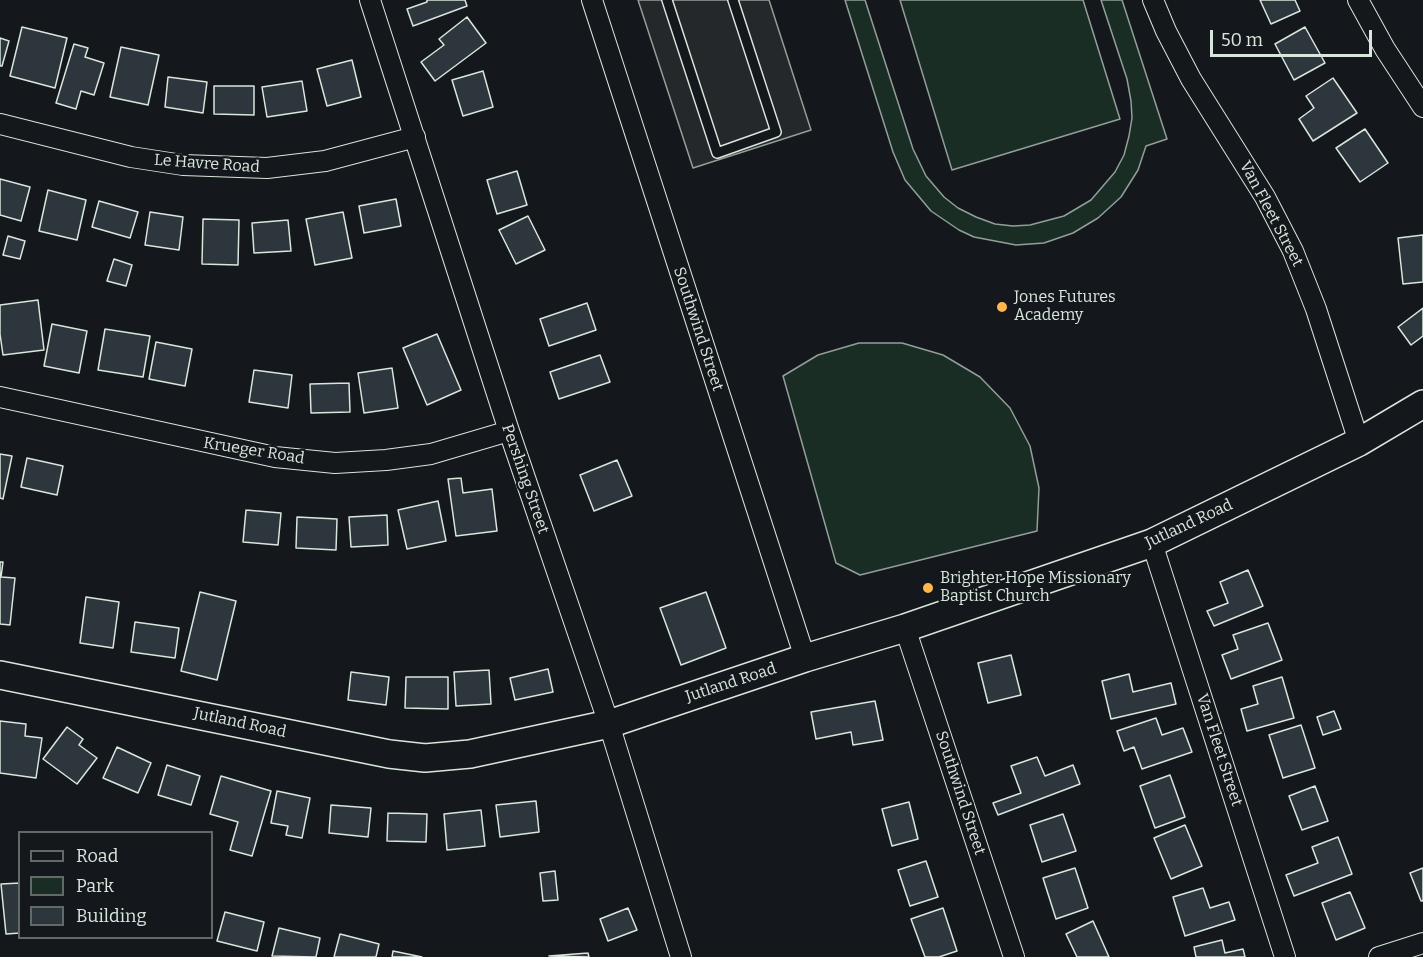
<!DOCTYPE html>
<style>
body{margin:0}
#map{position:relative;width:1423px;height:957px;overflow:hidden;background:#14181c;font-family:Bitter,serif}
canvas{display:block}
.legend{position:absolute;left:18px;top:831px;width:195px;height:108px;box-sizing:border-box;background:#14181c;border:2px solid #626a69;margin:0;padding:8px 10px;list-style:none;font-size:18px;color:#d8e6dc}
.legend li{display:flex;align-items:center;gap:12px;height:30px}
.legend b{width:30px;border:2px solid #626a69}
.scale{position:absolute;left:1210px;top:30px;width:162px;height:27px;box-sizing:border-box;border:3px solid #d8e6dc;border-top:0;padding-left:8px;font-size:18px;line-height:21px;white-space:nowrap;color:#d8e6dc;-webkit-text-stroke:4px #14181c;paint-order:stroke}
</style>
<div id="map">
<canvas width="1423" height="957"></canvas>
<ul class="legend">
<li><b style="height:8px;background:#14181c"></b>Road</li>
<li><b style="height:16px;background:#1a2d24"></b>Park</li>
<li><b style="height:16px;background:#2c363c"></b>Building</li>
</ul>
<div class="scale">50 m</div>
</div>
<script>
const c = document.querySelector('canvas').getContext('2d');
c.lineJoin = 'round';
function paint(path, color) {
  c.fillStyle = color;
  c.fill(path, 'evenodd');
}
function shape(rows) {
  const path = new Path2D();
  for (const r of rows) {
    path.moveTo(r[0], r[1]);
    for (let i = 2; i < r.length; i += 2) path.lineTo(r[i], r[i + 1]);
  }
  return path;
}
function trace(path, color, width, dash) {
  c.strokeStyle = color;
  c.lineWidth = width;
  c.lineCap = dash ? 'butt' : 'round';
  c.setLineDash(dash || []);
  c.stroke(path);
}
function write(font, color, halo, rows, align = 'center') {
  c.font = font + ' Bitter,serif';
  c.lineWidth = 4.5;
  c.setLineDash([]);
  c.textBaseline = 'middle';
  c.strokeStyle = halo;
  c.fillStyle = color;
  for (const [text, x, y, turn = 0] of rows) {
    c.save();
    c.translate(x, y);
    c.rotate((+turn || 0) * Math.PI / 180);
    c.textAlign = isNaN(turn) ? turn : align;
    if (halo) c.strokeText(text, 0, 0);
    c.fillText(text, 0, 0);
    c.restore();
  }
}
const green = shape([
 [845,0,865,0,913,149,926,176,944,197,958,208,976,217,995,224,1013,226,1030,225,1064,216,1091,200,1115,172,1124,155,1129,136,1132,118,1131,101,1127,79,1101,0,1122,0,1167,139,1146,146,1138,170,1121,197,1098,218,1073,233,1044,243,1016,245,974,237,959,230,931,211,905,180,893,152,845,0],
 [900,0,1083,0,1120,119,952,170,900,0],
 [859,343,902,343,943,355,980,377,1010,408,1030,446,1039,488,1037,531,860,575,836,563,783,376,818,355,859,343]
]);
paint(green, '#1a2d24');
trace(green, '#939e99', 1.5);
const parking = shape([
 [638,0,769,0,811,130,693,168,638,0]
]);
paint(parking, '#24282b');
trace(parking, '#939e99', 1.5);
const building = shape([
 [427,0,465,0,467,6,413,26,407,9,427,2,427,0],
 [1260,0,1295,0,1300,11,1271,24,1260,0],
 [467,17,486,43,435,81,421,62,444,45,439,39,467,17],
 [22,27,67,38,55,88,10,76,22,27],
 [1305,27,1325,63,1294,80,1275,44,1305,27],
 [0,38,9,41,2,66,0,66,0,38],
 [74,44,88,48,85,57,104,63,94,95,81,91,76,109,56,103,74,44],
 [121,47,159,55,148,105,110,97,121,47],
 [352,60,361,97,327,106,317,69,352,60],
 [483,71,493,107,463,116,452,80,483,71],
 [168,77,207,82,203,113,165,107,168,77],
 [1333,78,1357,113,1313,141,1299,119,1314,108,1306,96,1333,78],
 [302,81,307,111,267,117,262,87,302,81],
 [214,86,254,86,254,115,214,114,214,86],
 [1365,129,1388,163,1360,182,1336,148,1365,129],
 [517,171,527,205,497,214,487,180,517,171],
 [0,179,30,187,21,221,0,215,0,179],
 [48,190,86,200,77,240,39,231,48,190],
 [396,199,401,226,364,233,359,206,396,199],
 [99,201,138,212,130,238,92,227,99,201],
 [150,212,183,217,179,250,145,245,150,212],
 [343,212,352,258,315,265,306,219,343,212],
 [528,216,545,250,516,264,499,230,528,216],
 [203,219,239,220,238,265,202,264,203,219],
 [288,220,291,251,254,253,252,223,288,220],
 [1423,235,1423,282,1403,284,1398,238,1423,235],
 [8,236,25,241,20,259,3,255,8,236],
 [114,259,132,265,126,286,107,281,114,259],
 [38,300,44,350,3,355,0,334,0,305,38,300],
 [587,303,596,330,549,346,540,319,587,303],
 [1423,308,1423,336,1411,345,1398,327,1423,308],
 [52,324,87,331,79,373,44,366,52,324],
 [105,329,150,336,143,377,98,370,105,329],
 [437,334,461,390,427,405,403,348,437,334],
 [156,342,192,349,185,386,149,379,156,342],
 [600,355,610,382,559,399,550,372,600,355],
 [392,368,398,408,364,413,358,373,392,368],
 [254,370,292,375,288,408,249,402,254,370],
 [349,383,350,412,311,413,310,384,349,383],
 [0,454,12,456,3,499,0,498,0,454],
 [27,458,63,466,57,495,21,487,27,458],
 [617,460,632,496,594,511,580,475,617,460],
 [461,478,463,493,492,489,497,531,456,536,448,479,461,478],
 [438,501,446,541,407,549,398,510,438,501],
 [246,510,281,513,278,545,243,542,246,510],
 [387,515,388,545,351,547,349,517,387,515],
 [297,517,337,519,336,550,296,548,297,517],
 [0,562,3,562,1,577,15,578,10,625,0,624,0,562],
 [1248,570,1263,606,1214,626,1207,611,1228,603,1220,582,1248,570],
 [200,592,236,601,217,680,181,671,200,592],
 [706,592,726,648,681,665,660,608,706,592],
 [86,597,119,602,113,648,80,643,86,597],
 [135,622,179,628,175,658,131,652,135,622],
 [1268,623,1282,660,1231,679,1222,655,1238,649,1233,635,1268,623],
 [1011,655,1021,695,988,703,978,663,1011,655],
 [548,669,553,692,515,700,510,678,548,669],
 [489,670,491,704,456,706,454,672,489,670],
 [351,672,389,677,386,705,348,700,351,672],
 [1129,674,1133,692,1171,683,1176,704,1111,719,1102,681,1129,674],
 [406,677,448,677,448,709,405,708,406,677],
 [1282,677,1294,718,1247,731,1241,709,1258,704,1253,686,1282,677],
 [875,701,883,740,853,745,851,732,816,739,811,712,875,701],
 [1334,711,1341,729,1323,735,1317,717,1334,711],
 [1156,718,1162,735,1183,728,1192,752,1142,769,1134,747,1124,751,1117,731,1156,718],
 [0,721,26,724,25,736,42,738,36,778,0,773,0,721],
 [1301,725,1315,768,1283,778,1269,735,1301,725],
 [67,727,83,739,79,745,97,758,77,784,43,759,67,727],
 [117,747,151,763,138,793,103,778,117,747],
 [1037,757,1045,776,1073,765,1080,784,998,815,993,803,1021,793,1011,766,1037,757],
 [167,765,200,776,191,805,158,795,167,765],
 [1170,775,1185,817,1155,828,1140,786,1170,775],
 [221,776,271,791,252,856,230,850,238,822,210,814,221,776],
 [1315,786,1328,821,1302,830,1289,796,1315,786],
 [277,791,310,798,302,838,286,835,288,826,271,823,277,791],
 [536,801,539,832,500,837,496,805,536,801],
 [909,802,918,839,892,846,882,809,909,802],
 [331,805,371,808,368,837,329,833,331,805],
 [481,810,485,846,447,850,444,814,481,810],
 [388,813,427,814,426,842,387,841,388,813],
 [1063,814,1076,851,1042,862,1030,825,1063,814],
 [1185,825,1202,866,1171,879,1154,838,1185,825],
 [1338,837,1352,874,1294,896,1286,875,1318,863,1312,847,1338,837],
 [926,861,938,897,910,906,898,870,926,861],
 [1075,868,1088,908,1056,919,1043,878,1075,868],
 [1423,868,1423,901,1421,901,1410,873,1423,868],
 [555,871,558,900,543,901,540,873,555,871],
 [20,883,20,933,6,934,1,884,20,883],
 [1203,888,1210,908,1229,902,1235,920,1185,936,1173,897,1203,888],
 [1350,892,1365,928,1336,940,1322,903,1350,892],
 [628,908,637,930,608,941,600,919,628,908],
 [943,908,957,951,939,957,925,957,911,919,943,908],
 [225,912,264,922,257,951,217,941,225,912],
 [1093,921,1109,957,1077,957,1066,934,1093,921],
 [279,928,320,938,316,957,272,956,279,928],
 [340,934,379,944,376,957,334,957,340,934],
 [1222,940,1225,953,1243,949,1245,957,1196,957,1194,947,1222,940],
 [393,951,422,957,392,957,393,951],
 [588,953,589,957,549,956,588,953]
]);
paint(building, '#2c363c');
trace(building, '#d8e6dc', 1.5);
const lane = shape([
 [667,0,717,153,776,132,733,0]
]);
const street = shape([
 [370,0,509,431,609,724,681,957],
 [592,0,805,658],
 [1153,0,1166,31,1191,79,1265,197,1293,251,1316,309,1359,442],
 [1358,0,1385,49,1423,107],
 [0,124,131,157,183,165,267,168,325,161,415,137],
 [0,397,275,457,335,463,386,460,431,454,509,431],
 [1152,543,1285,957],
 [905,628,1014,957],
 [1379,957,1423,943]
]);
const secondary = shape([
 [0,675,389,754,425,758,470,754,609,724,805,658,905,628,1152,543,1359,442,1423,404]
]);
trace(lane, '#d8e6dc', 12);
trace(street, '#d8e6dc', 22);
trace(secondary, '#d8e6dc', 30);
trace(lane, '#14181c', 9);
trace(street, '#14181c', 20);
trace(secondary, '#14181c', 27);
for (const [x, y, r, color] of [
 [1002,307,6,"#ffb74d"],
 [928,588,6,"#ffb74d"]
]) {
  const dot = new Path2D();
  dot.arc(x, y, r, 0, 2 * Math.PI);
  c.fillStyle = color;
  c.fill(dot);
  trace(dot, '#14181c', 2);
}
write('16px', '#d8e6dc', '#14181c', [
 ["Le Havre Road",207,164,4],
 ["Van Fleet Street",1271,214,62],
 ["Southwind Street",698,329,72],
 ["Krueger Road",254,451,9],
 ["Pershing Street",525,479,71],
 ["Jutland Road",1189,524,-25],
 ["Jutland Road",731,683,-18],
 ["Jutland Road",240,723,12],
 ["Van Fleet Street",1219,750,72],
 ["Southwind Street",960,793,72]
]);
write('16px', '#d8e6dc', '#14181c', [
 ["Jones Futures",1014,298],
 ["Academy",1014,316],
 ["Brighter Hope Missionary",940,579],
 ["Baptist Church",940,597]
], 'left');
</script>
